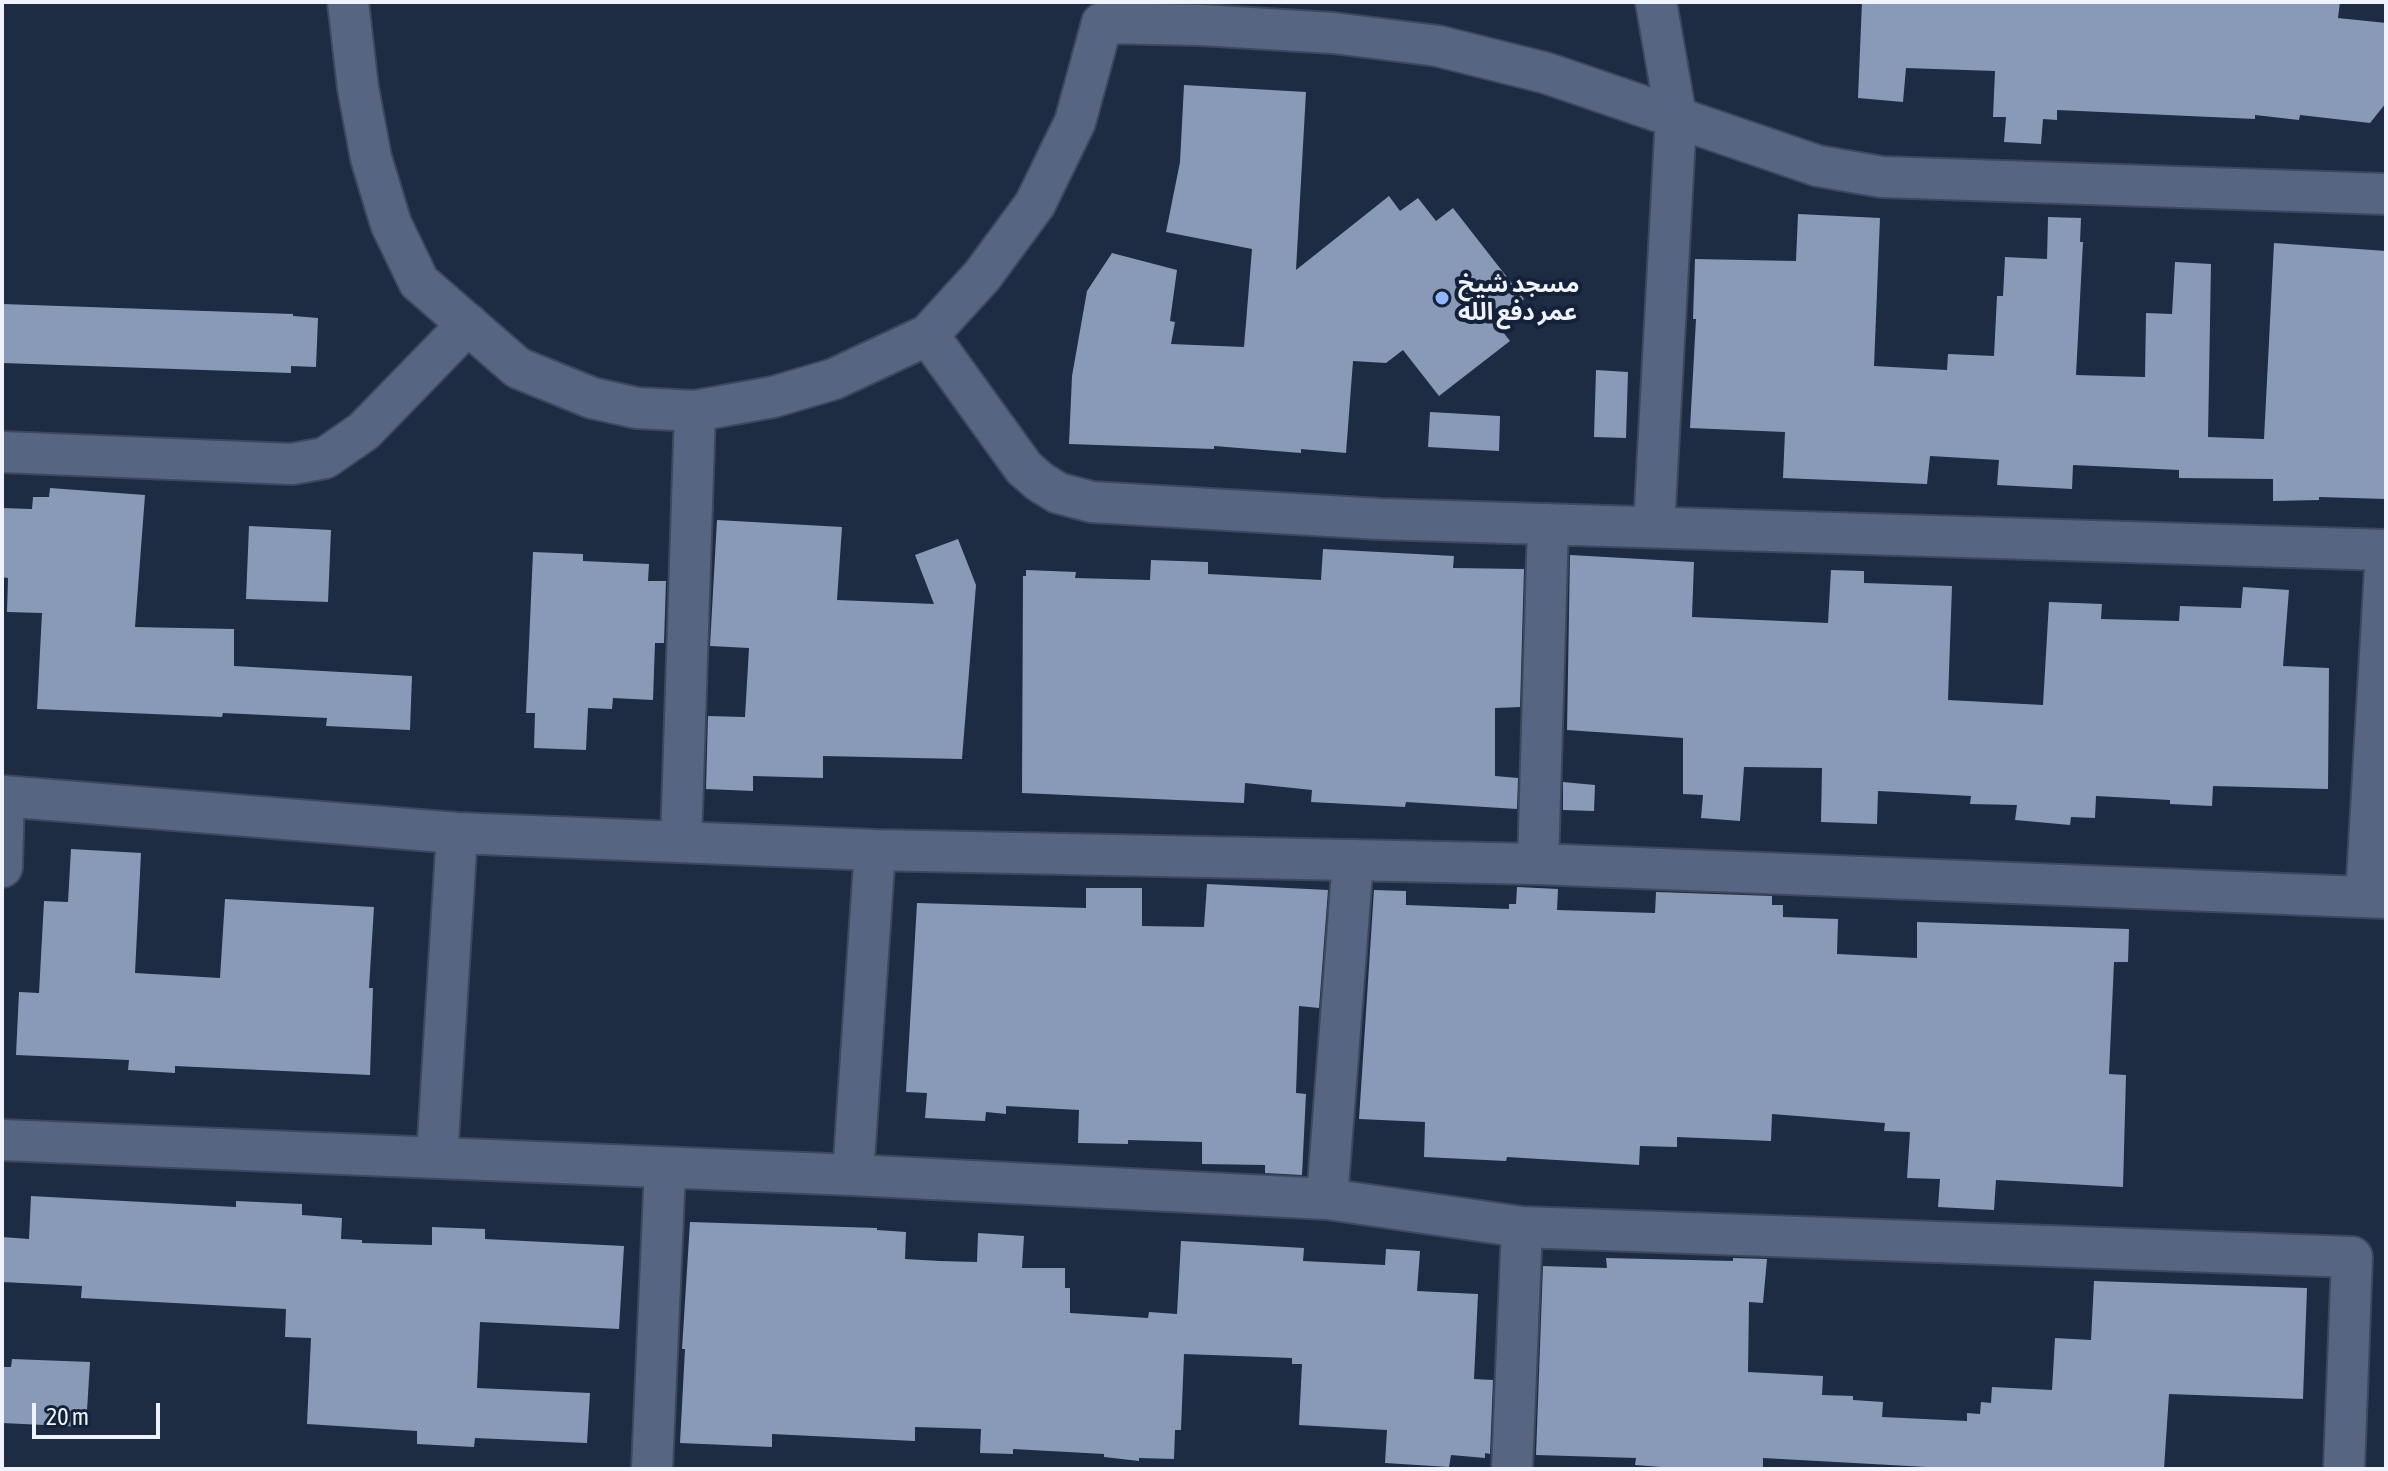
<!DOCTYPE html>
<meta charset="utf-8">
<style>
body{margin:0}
#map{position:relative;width:2388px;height:1471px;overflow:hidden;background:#1d2b43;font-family:"Asap Condensed",sans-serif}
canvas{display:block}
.frame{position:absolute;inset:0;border:4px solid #eef3fd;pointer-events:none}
.scale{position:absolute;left:32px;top:1403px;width:128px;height:36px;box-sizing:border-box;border:4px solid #eef3fd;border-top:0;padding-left:10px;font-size:24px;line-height:28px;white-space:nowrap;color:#eef3fd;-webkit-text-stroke:6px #142138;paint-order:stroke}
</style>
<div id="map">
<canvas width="2388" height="1471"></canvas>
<div class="frame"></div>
<div class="scale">20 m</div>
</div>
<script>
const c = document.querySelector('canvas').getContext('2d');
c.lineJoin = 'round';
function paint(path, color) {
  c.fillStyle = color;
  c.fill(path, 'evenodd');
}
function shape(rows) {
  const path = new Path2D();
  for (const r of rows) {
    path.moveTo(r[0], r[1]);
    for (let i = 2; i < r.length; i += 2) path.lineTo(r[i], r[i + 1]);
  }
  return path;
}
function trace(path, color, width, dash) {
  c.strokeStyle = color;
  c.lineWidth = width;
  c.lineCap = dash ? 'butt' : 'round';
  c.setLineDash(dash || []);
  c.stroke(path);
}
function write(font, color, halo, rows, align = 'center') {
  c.font = font + ' "Asap Condensed","Noto Sans Arabic",sans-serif';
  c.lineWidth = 8;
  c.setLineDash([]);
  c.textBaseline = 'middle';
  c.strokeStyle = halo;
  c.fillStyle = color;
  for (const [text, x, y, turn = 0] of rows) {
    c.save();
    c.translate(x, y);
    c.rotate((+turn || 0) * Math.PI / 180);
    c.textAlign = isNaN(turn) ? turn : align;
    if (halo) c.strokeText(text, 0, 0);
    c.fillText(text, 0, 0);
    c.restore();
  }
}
paint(shape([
 [1862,2,2340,2,2338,18,2386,23,2386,103,2370,123,2300,115,2299,120,2255,115,2255,119,2057,110,2057,120,2043,119,2041,144,2004,142,2006,117,1993,117,1995,71,1906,68,1903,102,1858,98],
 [1184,85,1306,92,1296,270,1389,196,1400,211,1418,198,1436,221,1453,208,1524,299,1495,322,1510,341,1439,396,1403,350,1386,363,1353,361,1346,453,1301,449,1301,453,1214,446,1214,449,1069,444,1072,376,1087,291,1112,253,1177,270,1170,321,1175,322,1171,344,1244,347,1252,249,1166,232,1180,162],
 [1798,214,1880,218,1874,366,1947,370,1948,354,1994,356,1997,296,2003,296,2005,257,2047,259,2048,217,2081,218,2080,242,2083,242,2076,375,2145,377,2146,313,2172,314,2175,262,2211,264,2208,437,2264,439,2274,243,2386,251,2386,499,2319,497,2319,500,2273,501,2273,479,2179,478,2179,470,2073,465,2072,489,1997,485,1999,460,1930,456,1927,484,1783,478,1785,432,1690,428,1696,319,1693,319,1695,259,1796,261],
 [2,304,293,314,293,316,318,318,316,367,291,366,291,373,2,363],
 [1596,370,1628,372,1626,438,1594,437],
 [1430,412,1500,416,1499,451,1428,447],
 [50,488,145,495,135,627,234,629,234,666,412,676,410,730,326,726,327,718,223,713,222,717,37,709,42,613,7,612,8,578,2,577,2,508,32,509,33,497,49,497],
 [717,520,842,527,837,600,934,604,915,555,958,539,976,585,962,759,823,756,823,778,753,776,753,791,706,789,708,716,745,717,749,648,710,646],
 [249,526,331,530,328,602,246,599],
 [1323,549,1454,556,1453,568,1524,569,1520,707,1495,708,1495,776,1518,778,1517,809,1406,802,1405,807,1311,802,1312,790,1245,783,1244,803,1022,793,1023,576,1026,576,1026,570,1076,572,1075,578,1150,580,1151,560,1208,562,1208,574,1321,580],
 [533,552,583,554,583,561,649,564,648,581,666,581,664,643,655,643,653,700,613,698,612,709,588,708,586,750,534,748,535,713,526,713],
 [1570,555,1694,562,1692,617,1828,623,1831,570,1864,571,1864,583,1952,586,1948,700,2043,705,2049,602,2102,604,2101,619,2179,621,2180,606,2241,608,2243,587,2289,590,2283,666,2329,668,2328,789,2213,786,2212,806,2170,804,2170,800,2096,796,2095,818,2071,817,2070,825,2015,820,2017,805,1970,804,1971,796,1878,791,1877,824,1821,822,1822,768,1744,767,1740,821,1701,818,1703,795,1683,794,1683,738,1567,730],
 [1563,782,1595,785,1594,811,1563,810],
 [71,849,141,853,135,973,220,978,225,899,374,907,369,988,373,988,370,1075,175,1066,175,1073,128,1070,129,1060,16,1055,19,992,39,993,44,901,68,902],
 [1207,884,1328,890,1319,1008,1299,1006,1296,1093,1306,1094,1302,1175,1265,1173,1265,1165,1202,1164,1202,1142,1128,1140,1128,1144,1078,1143,1079,1110,1006,1106,1006,1114,986,1112,985,1121,925,1118,927,1093,906,1092,917,903,1086,908,1086,888,1142,888,1142,926,1204,927],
 [1517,887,1558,889,1557,910,1655,913,1656,892,1772,896,1772,905,1783,905,1783,917,1838,919,1837,954,1917,958,1917,922,2129,929,2128,962,2114,962,2109,1074,2126,1075,2123,1187,1996,1180,1994,1210,1938,1207,1940,1179,1907,1178,1910,1132,1884,1131,1885,1123,1772,1114,1771,1141,1677,1137,1677,1147,1640,1146,1639,1165,1507,1157,1506,1161,1424,1157,1425,1122,1359,1119,1374,890,1406,891,1406,905,1509,909,1509,904,1516,904],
 [31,1196,236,1207,236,1201,302,1204,302,1215,342,1218,341,1239,362,1240,362,1243,432,1245,432,1227,485,1229,485,1239,624,1246,619,1329,480,1322,477,1388,590,1393,587,1443,475,1438,474,1447,417,1444,417,1431,307,1424,311,1338,285,1337,286,1309,81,1298,82,1286,2,1282,2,1237,29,1239],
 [690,1222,877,1228,877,1230,906,1232,905,1259,940,1261,977,1262,978,1233,1024,1236,1022,1268,1065,1268,1065,1288,1070,1288,1070,1313,1148,1318,1149,1312,1177,1314,1181,1241,1304,1248,1303,1261,1385,1265,1386,1249,1420,1251,1417,1291,1478,1294,1474,1379,1493,1380,1490,1454,1485,1453,1485,1458,1451,1455,1449,1467,1385,1463,1387,1430,1299,1425,1302,1364,1292,1364,1292,1358,1184,1354,1181,1430,1175,1430,1174,1459,1139,1458,1139,1461,1104,1457,1104,1454,1013,1449,1013,1454,980,1453,981,1429,915,1427,915,1441,772,1434,772,1447,680,1443,685,1349,682,1349],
 [1606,1258,1733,1261,1733,1258,1767,1259,1763,1303,1749,1302,1748,1372,1823,1376,1822,1395,1853,1396,1853,1400,1883,1402,1882,1417,1967,1421,1967,1413,1980,1414,1981,1402,1991,1403,1992,1387,2052,1390,2055,1338,2091,1340,2094,1281,2307,1288,2303,1399,2169,1394,2164,1469,1963,1469,1763,1458,1763,1469,1687,1469,1635,1465,1636,1458,1536,1455,1543,1266,1607,1268],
 [12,1359,90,1362,86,1427,2,1423,2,1367,11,1367]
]), '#899ab8');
const street = shape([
 [348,2,358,88,371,158,391,224,419,282,518,368,592,398,637,408,695,411,773,397,834,379,928,335,982,276,1035,204,1075,122,1102,23,1201,25,1333,33,1438,46,1546,73,1818,166,1882,177,2386,194],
 [928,335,1024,468,1040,482,1058,493,1092,502,1380,519,2386,550],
 [2,452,292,464,325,458,364,431,468,324],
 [1654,527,1676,117,1656,2],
 [2,796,457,833,875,850,1538,864,2386,898],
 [681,842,695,411],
 [1538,864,1548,524],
 [2,867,4,796],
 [2366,897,2386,551],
 [2,1140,853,1175,1327,1199,1522,1227,2352,1257,2344,1469],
 [437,1158,457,833],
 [853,1175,875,850],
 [1327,1199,1353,860],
 [652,1469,665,1169],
 [1512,1469,1522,1227]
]);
trace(street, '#3e485c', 44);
trace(street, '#566682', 40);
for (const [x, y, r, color] of [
 [1442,298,8,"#91b8fd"]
]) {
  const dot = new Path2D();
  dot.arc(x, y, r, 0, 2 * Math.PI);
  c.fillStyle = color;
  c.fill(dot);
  trace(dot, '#142138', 3);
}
write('bold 24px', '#eef3fd', '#142138', [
 ["مسجد شيخ",1458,284],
 ["عمر دفع الله",1458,312]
], 'left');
</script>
